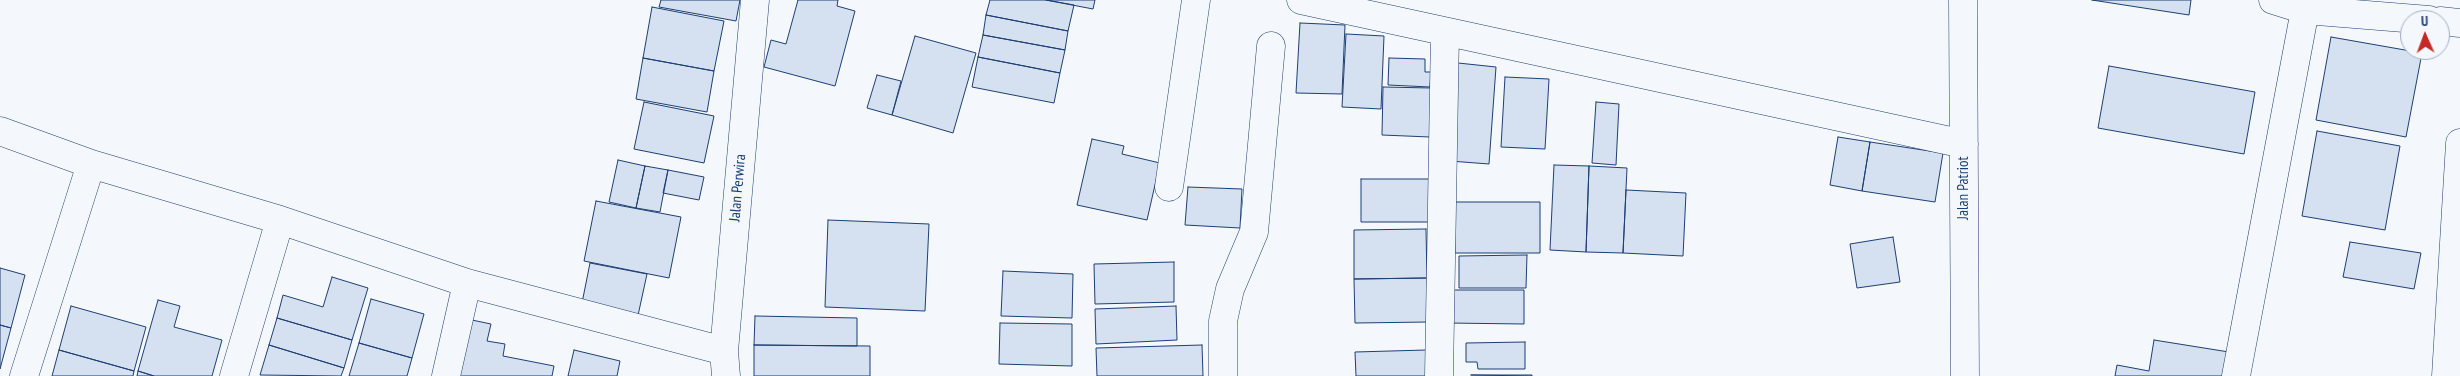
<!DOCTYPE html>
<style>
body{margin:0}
#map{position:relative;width:2460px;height:376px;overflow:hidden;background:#f4f7fb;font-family:"PT Sans Narrow",sans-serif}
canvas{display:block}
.north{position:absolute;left:2400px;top:10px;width:50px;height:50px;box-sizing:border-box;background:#f4f7fb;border:1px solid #9eadc5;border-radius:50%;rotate:358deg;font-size:14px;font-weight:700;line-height:20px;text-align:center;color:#1d3f73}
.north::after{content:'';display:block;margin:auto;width:18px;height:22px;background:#c62828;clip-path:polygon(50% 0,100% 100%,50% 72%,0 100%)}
</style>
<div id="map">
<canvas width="2460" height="376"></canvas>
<div class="north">U</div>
</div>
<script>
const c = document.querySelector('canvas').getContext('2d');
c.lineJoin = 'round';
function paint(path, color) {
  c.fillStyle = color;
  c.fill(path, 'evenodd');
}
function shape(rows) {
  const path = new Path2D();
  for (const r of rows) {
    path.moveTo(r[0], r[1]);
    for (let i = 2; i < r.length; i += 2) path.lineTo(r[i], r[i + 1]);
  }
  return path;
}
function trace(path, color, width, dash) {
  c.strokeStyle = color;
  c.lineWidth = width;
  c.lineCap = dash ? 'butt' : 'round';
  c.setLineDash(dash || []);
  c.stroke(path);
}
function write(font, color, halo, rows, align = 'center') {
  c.font = font + ' "PT Sans Narrow",sans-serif';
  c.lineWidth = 4;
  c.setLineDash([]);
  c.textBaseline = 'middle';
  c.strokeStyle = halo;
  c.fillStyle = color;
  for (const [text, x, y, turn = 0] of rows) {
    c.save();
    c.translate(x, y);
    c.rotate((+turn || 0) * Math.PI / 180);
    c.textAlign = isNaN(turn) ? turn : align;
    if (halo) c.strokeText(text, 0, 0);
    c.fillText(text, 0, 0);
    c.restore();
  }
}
const building = shape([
 [661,0,740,0,736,21,659,7,661,0],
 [798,0,838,0,837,6,855,11,835,86,764,67,771,40,786,44,798,0],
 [990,0,1046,0,1074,5,1068,31,986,15,990,0],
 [1046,0,1095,0,1093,9,1046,0],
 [2092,0,2191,0,2189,15,2092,0],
 [652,7,724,21,714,71,643,58,652,7],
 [986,15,1068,31,1065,50,983,35,986,15],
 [1300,23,1345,25,1342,94,1296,93,1300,23],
 [1346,34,1384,36,1381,109,1342,107,1346,34],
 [983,35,1065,50,1060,73,978,57,983,35],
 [915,36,976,53,953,133,892,115,915,36],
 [2331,37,2422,53,2406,137,2316,120,2331,37],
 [978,57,1060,73,1054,103,972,87,978,57],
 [643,58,714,71,707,112,636,99,643,58],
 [1389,58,1425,59,1425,72,1431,72,1430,87,1388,85,1389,58],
 [1458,63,1496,67,1489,164,1450,161,1458,63],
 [2109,66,2255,92,2244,154,2098,128,2109,66],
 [877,75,901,81,892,115,867,108,877,75],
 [1505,77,1549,79,1545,149,1501,147,1505,77],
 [1383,87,1432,88,1430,137,1382,135,1383,87],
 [644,102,714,116,704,163,634,149,644,102],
 [1596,102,1619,104,1616,165,1592,163,1596,102],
 [2317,131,2400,146,2385,230,2302,216,2317,131],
 [1838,137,1870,142,1862,191,1830,185,1838,137],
 [1092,139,1124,146,1122,154,1160,163,1147,220,1077,205,1092,139],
 [1870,142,1943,153,1935,202,1862,191,1870,142],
 [618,160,645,166,636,208,609,202,618,160],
 [1554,165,1589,166,1586,252,1550,250,1554,165],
 [645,166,668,170,660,212,636,208,645,166],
 [1589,166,1627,168,1623,253,1586,252,1589,166],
 [668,170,704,177,699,200,663,193,668,170],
 [1361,179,1429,179,1429,222,1361,222,1361,179],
 [1188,187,1242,189,1240,228,1185,225,1188,187],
 [1626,190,1686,193,1683,256,1623,253,1626,190],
 [596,201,681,217,669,278,584,261,596,201],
 [1455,202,1540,202,1540,253,1455,253,1455,202],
 [828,220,929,224,925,311,825,307,828,220],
 [1426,229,1427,278,1354,279,1354,230,1426,229],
 [1893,237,1900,282,1857,288,1850,244,1893,237],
 [2350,242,2421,253,2414,289,2343,277,2350,242],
 [1527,255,1526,288,1459,288,1459,256,1527,255],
 [1174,262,1174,302,1095,304,1094,264,1174,262],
 [590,263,647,274,637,320,581,308,590,263],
 [0,268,25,275,11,328,0,325,0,268],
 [1003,271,1073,274,1072,318,1001,316,1003,271],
 [332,277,368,288,352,340,277,318,283,295,323,307,332,277],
 [1427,278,1428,322,1355,323,1354,279,1427,278],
 [1448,290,1524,290,1524,324,1448,323,1448,290],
 [371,299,424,314,412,358,359,343,371,299],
 [158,300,180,306,174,327,222,340,212,376,154,376,138,371,158,300],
 [71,306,146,327,134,371,59,350,71,306],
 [1176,306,1177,340,1096,344,1095,309,1176,306],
 [755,316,857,318,857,346,754,345,755,316],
 [277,318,352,340,344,368,269,345,277,318],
 [467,319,491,324,487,341,505,344,503,356,554,366,552,376,456,376,467,319],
 [1000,323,1072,324,1072,366,999,364,1000,323],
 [0,325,11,328,0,369,0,325],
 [2154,340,2229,352,2225,376,2115,376,2117,365,2149,371,2154,340],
 [1525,342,1525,369,1478,369,1477,362,1466,362,1466,343,1525,342],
 [359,343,412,358,407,376,349,376,359,343],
 [269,345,344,368,341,376,260,375,269,345],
 [754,345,870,346,870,376,754,376,754,345],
 [1202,345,1203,376,1097,376,1096,348,1202,345],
 [59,350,134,371,133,376,52,376,59,350],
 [574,350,620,361,617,376,568,376,574,350],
 [1426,350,1427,376,1356,376,1355,352,1426,350],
 [138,371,154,376,137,376,138,371],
 [1471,375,1532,375,1532,376,1471,375]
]);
paint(building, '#d5e0f0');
trace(building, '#1d3f73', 1);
const minor = shape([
 [1301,0,1964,144],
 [1963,0,1965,376],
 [2305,10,2429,20],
 [2440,21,2460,23],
 [0,131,91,164,280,220,467,283,724,351],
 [1169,187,1196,0],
 [24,376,91,164],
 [234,376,280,220],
 [446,376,467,283],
 [726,376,724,351,755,0],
 [1223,376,1223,321,1230,289,1254,232,1271,46],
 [1439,376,1445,32],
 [2236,376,2305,10,2273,0],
 [2446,376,2460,143]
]);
trace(minor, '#1d3f73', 29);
trace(minor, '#f4f7fb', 28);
write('15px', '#1d3f73', '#f4f7fb', [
 ["Jalan Perwira",738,188,-85],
 ["Jalan Patriot",1964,188,-90]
]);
</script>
